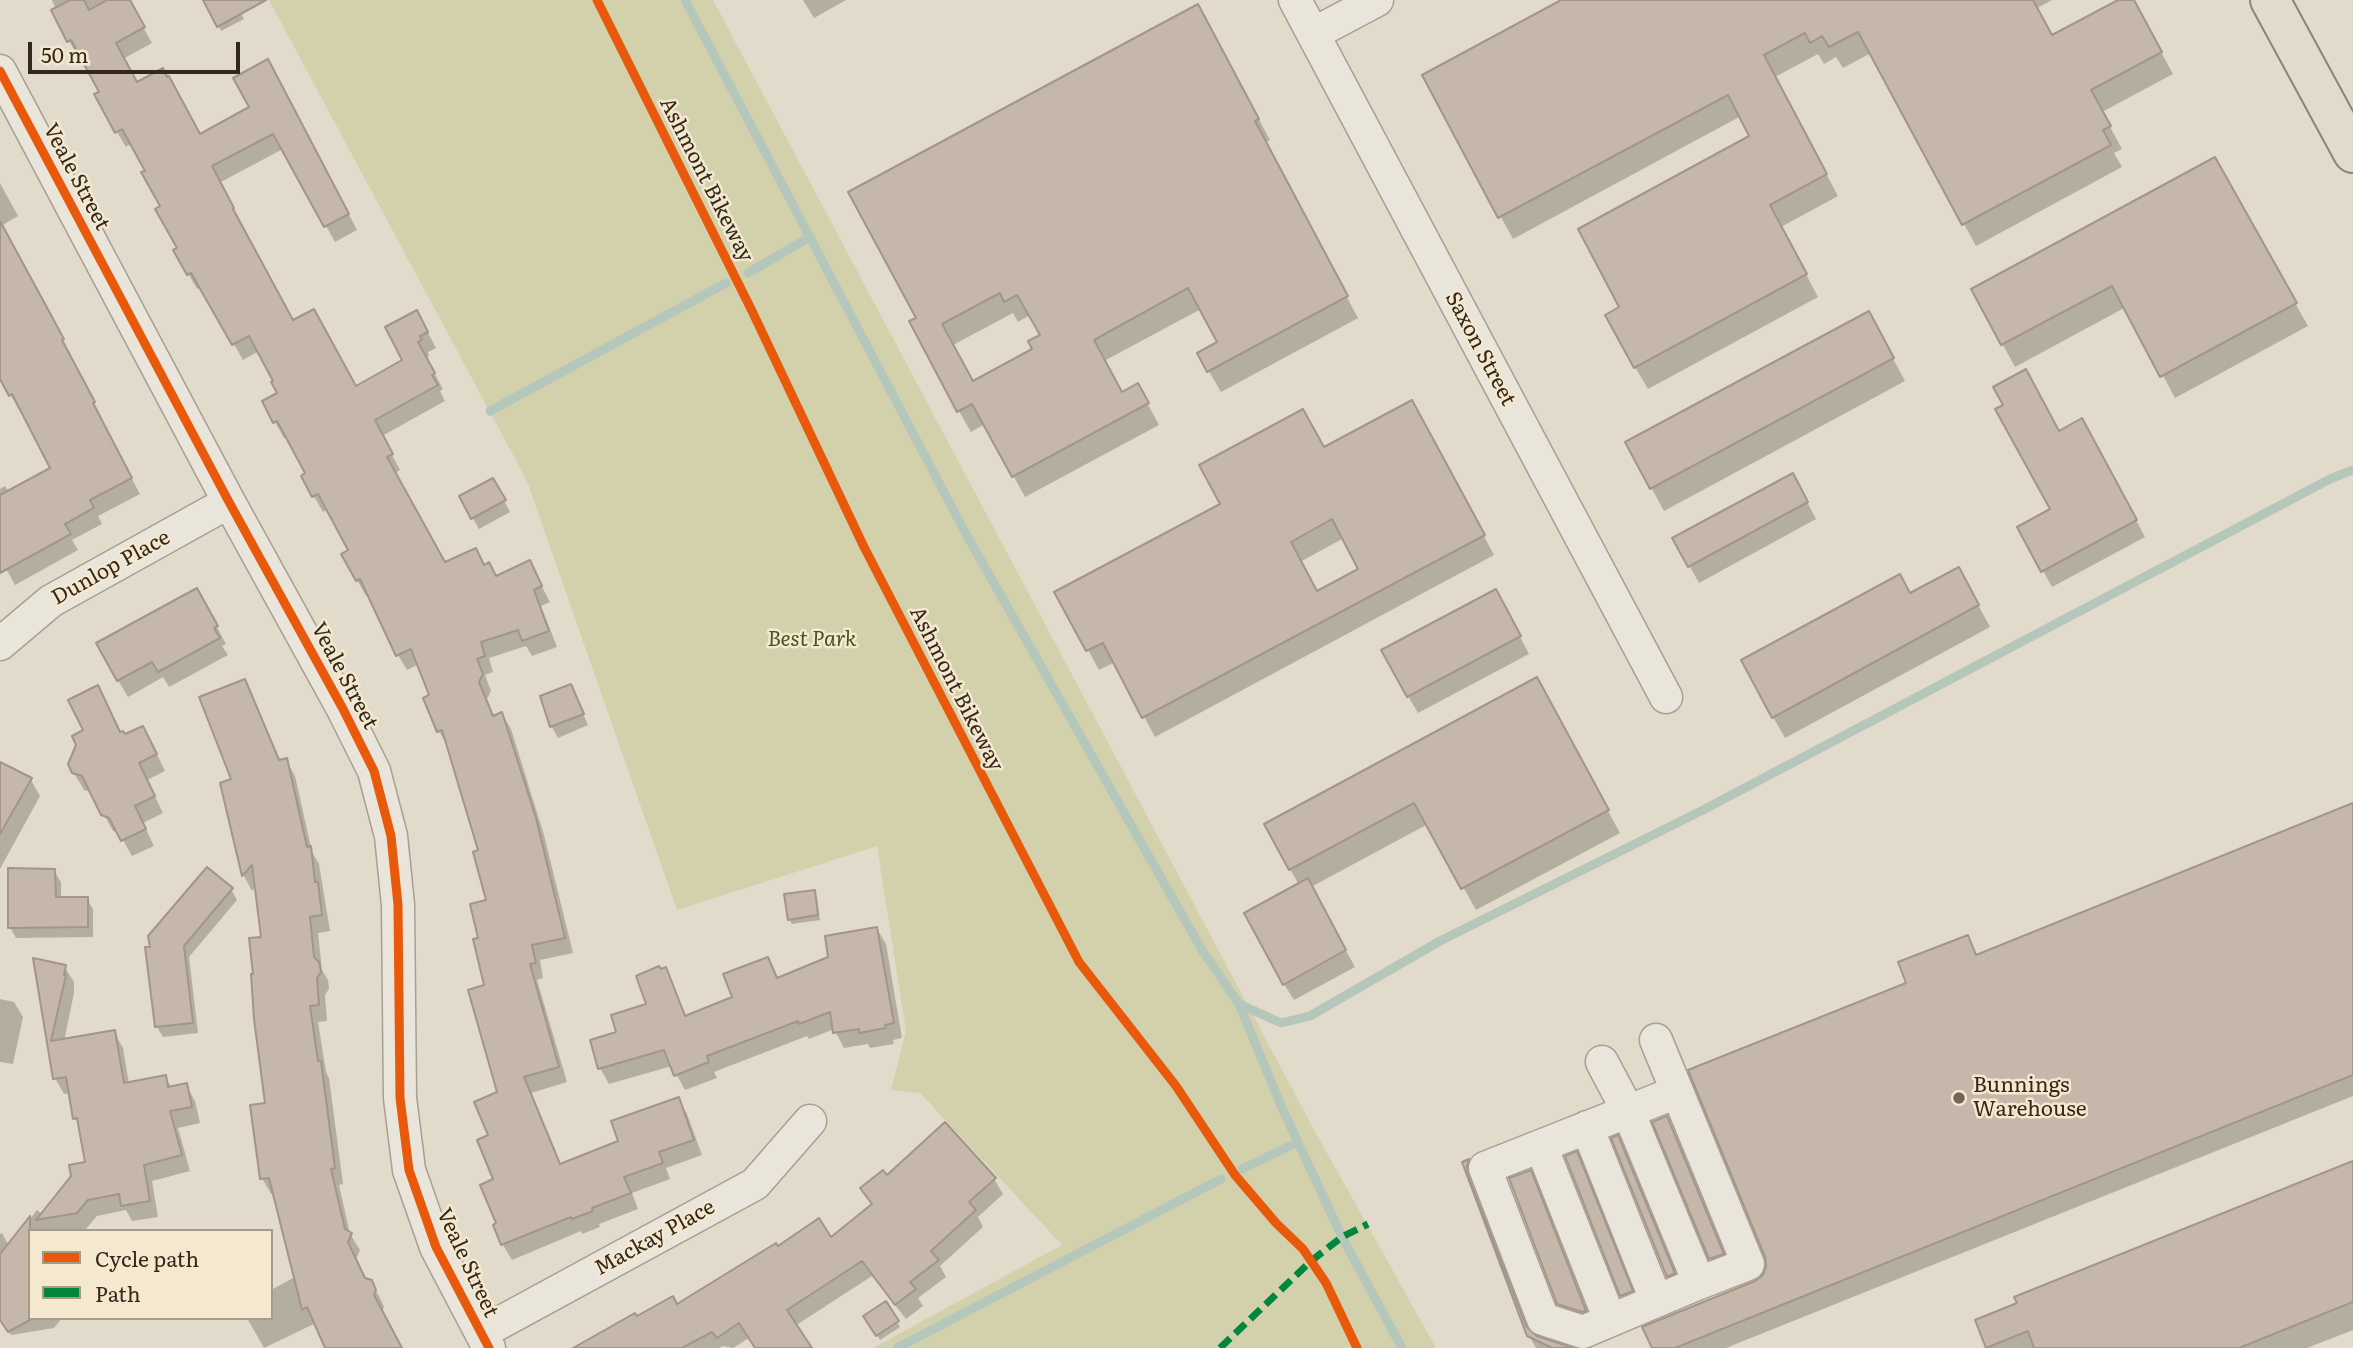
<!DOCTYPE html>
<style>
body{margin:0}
#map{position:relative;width:2353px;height:1348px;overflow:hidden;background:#e2daca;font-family:Literata,serif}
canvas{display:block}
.legend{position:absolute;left:28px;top:1229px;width:245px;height:91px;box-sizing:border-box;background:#f4e8ce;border:2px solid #a79b87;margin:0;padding:9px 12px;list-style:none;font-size:21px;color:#34271c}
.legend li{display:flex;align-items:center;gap:14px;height:35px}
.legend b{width:35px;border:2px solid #a79b87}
.scale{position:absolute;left:28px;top:42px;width:212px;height:32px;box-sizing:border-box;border:4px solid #34271c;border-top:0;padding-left:9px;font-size:21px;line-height:24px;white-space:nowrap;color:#34271c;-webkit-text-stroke:5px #f4e8ce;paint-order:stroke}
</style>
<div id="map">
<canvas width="2353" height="1348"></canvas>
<ul class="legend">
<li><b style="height:9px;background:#e8590c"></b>Cycle path</li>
<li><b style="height:9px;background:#00873e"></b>Path</li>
</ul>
<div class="scale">50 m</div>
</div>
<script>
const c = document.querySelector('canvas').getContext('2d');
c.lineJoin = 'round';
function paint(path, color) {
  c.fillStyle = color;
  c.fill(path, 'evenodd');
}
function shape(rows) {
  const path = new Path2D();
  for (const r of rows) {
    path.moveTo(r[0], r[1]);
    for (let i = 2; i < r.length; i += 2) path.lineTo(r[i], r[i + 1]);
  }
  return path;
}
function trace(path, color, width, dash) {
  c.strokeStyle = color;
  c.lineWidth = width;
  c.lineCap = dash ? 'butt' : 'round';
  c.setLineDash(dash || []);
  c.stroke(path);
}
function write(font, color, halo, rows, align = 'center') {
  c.font = font + ' Literata,serif';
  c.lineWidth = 5;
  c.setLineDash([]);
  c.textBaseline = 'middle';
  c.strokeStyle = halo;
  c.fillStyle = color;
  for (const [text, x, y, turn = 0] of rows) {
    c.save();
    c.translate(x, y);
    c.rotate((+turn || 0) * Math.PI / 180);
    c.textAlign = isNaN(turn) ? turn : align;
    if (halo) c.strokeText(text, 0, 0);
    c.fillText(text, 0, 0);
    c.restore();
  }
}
paint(shape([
 [269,0,713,0,1312,1126,1436,1348,873,1348,1062,1245,920,1093,891,1090,906,1031,877,846,677,910,527,481]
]), '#d3d1ac');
paint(shape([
 [52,0,128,0,152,43,123,59,137,84,200,136,252,108,277,76,357,230,335,242,283,149,219,183,293,322,356,388,405,361,425,327,436,348,428,352,429,356,426,358,443,389,440,391,445,401,382,436,400,470,394,474,445,564,484,567,496,578,529,562,550,602,541,606,557,647,532,656,526,646,489,658,493,672,485,675,491,691,487,699,494,717,502,714,511,729,544,835,573,953,540,960,543,978,537,980,567,1082,531,1093,561,1165,620,1142,678,1099,687,1114,702,1155,666,1168,670,1179,632,1193,638,1209,599,1224,600,1227,582,1234,581,1231,512,1260,503,1245,495,1226,498,1224,490,1136,499,1093,480,940,488,901,480,851,448,747,439,731,432,696,419,664,407,670,398,655,369,594,366,596,343,554,351,550,328,509,323,512,303,477,307,474,287,436,284,438,264,402,280,394,276,381,259,351,243,360,201,287,197,289,175,250,179,248,147,171,132,143,126,147,117,132,101,93,80,55,78,56,69,41],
 [217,0,234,0,244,19,221,31,208,5],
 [803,0,846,0,814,18],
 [1565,0,2052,0,2037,8,2052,37,2121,0,2133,0,2173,74,2102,112,2122,149,2114,153,2122,167,1976,246,1871,53,1843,68,1836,57,1824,64,1818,54,1775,77,1838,196,1781,227,1818,297,1648,389,1635,367,1622,308,1752,137,1741,116,1513,239,1424,76],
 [1209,27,1270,140,1265,143,1358,318,1221,392,1199,354,1219,343,1201,309,1104,361,1122,394,1138,386,1159,425,1025,497,985,424,971,432,959,411,918,318],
 [1013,313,1018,322,1030,315,1042,336,1034,350,973,383,953,345],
 [2215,160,2308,326,2175,398,2126,307,2015,367,1973,290],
 [0,183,18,216,1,226,0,272],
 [29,279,71,355,69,356,102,418,100,419,140,494,98,516,102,524,72,540,78,550,15,585,0,558,0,489,5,486,9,492,53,468,22,409,19,410,0,376,0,295],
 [1881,336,1905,381,1664,511,1627,443],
 [2006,406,2059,433,2091,436,2145,537,2052,587,2019,527,2053,509],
 [1422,421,1494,555,1155,737,1115,662,1099,670,1057,593,1324,449],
 [1344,538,1360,570,1317,593,1300,562],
 [493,480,510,512,479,529,461,497],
 [1802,492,1816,519,1699,583,1675,539],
 [1970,590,1990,627,1785,738,1773,717,1910,595],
 [206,607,226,644,222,646,228,655,169,687,163,677,128,697,118,680],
 [1505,608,1529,654,1418,713,1408,696],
 [244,681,253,697,280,761,286,760,295,776,312,852,319,864,330,931,318,933,322,970,328,980,329,989,325,995,327,1021,318,1022,326,1072,329,1078,343,1184,339,1185,350,1234,360,1250,356,1259,366,1280,371,1282,380,1298,384,1307,382,1312,401,1348,327,1348,316,1323,264,1348,247,1318,271,1318,271,1290,295,1277,275,1194,271,1194,262,1178,267,1104,255,1018,251,940,263,938,256,886,252,891,244,876,222,784,234,780],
 [571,686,588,725,558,738,552,727,542,697],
 [1549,702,1620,833,1476,910,1428,824,1311,887,1355,967,1294,1000,1284,984,1299,885,1290,869],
 [106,704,121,734,152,744,165,771,147,780,163,813,143,823,154,846,132,856,119,833,113,831,92,792,84,790,74,773,86,731],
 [0,764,31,780,40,796,0,869],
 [2353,805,2353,1096,1726,1348,1654,1348,1764,1276,1967,937,1978,956],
 [54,871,61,882,61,899,87,899,93,909,93,937,16,938,10,927],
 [231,889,237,900,189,957,198,1033,163,1037,157,1027,147,949],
 [814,892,817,897,820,920,792,924,789,919],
 [877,929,886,944,902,1038,893,1040,894,1044,870,1048,868,1044,844,1048,834,1029,809,1039,807,1036,714,1072,717,1078,685,1090,672,1066,609,1084,600,1068,618,1033,649,1005,660,971,665,969,687,1017,734,998,767,959,778,979,830,958],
 [35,960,64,966,74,982,74,993,64,1041,114,1032,123,1048,129,1084,165,1077,172,1088,186,1085,195,1101,200,1123,178,1128,190,1171,152,1181,158,1217,132,1221,126,1210,97,1216,86,1229,30,1231,30,1318,62,1318,54,1328,11,1335,0,1317,0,1234,2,1233,9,1246,37,1210,43,1215,87,1163,81,1128,75,1118,71,1093,64,1094,55,1078],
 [0,999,14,1002,23,1017,13,1064,0,1062],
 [1666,1118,1676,1135,1732,1271,1720,1275,1711,1259,1655,1123],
 [1617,1137,1627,1154,1683,1290,1678,1293,1668,1276],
 [1576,1154,1586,1170,1641,1308,1632,1312,1622,1296,1567,1157],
 [1469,1162,1478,1178,1476,1184,1477,1193,1530,1332,1536,1338,1571,1348,1536,1348,1529,1335,1465,1163],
 [2353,1163,2353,1330,2307,1348,1988,1348,1977,1321],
 [1530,1172,1540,1189,1595,1328,1569,1321,1559,1303],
 [887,1178,994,1179,1003,1194,978,1217,983,1227,940,1266,946,1277,918,1298,923,1306,906,1319,872,1276,795,1326,809,1348,779,1348,749,1338,733,1348,723,1346,719,1348,572,1348,673,1299,677,1306,777,1248,830,1239,873,1206,862,1189],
 [886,1304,900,1327,880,1340,865,1317]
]), '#0003');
trace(shape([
 [685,0,966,534,1202,950,1239,1004,1281,1023,1310,1016,1440,941,1703,810,2330,479,2353,470],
 [748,273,810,237],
 [490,411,726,283],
 [1239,1004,1282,1108,1344,1241,1402,1348],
 [1242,1169,1298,1142],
 [897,1348,1221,1179]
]), '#b5c6bb', 9);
const building = shape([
 [70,0,84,0,89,10,107,0,130,0,145,27,116,43,137,82,163,68,167,77,169,76,200,134,249,107,233,78,268,59,349,214,324,227,273,134,212,166,234,208,233,209,293,320,314,309,356,386,402,360,385,327,417,310,428,332,420,336,422,340,418,342,435,373,432,375,438,385,375,420,393,454,387,457,445,562,476,548,484,565,489,562,496,576,530,560,542,586,534,590,549,631,522,641,518,630,481,642,485,656,477,659,483,674,479,682,493,716,502,712,536,818,565,938,532,945,536,963,530,964,559,1067,524,1077,560,1164,618,1141,611,1121,679,1097,694,1140,659,1152,663,1163,624,1177,631,1193,592,1208,593,1211,572,1219,571,1217,501,1245,493,1225,496,1223,480,1185,493,1179,477,1140,488,1135,474,1102,497,1092,468,990,484,985,473,939,478,938,470,904,486,900,473,852,478,850,442,730,437,732,423,698,429,695,411,649,396,656,360,579,356,581,341,554,348,550,318,494,312,497,301,476,305,473,277,421,273,423,262,401,277,393,271,382,273,381,249,336,232,345,191,273,187,275,173,250,177,248,155,209,160,206,141,172,145,171,122,129,115,133,94,94,99,92,71,40,67,42,51,10,70,0],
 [203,0,266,0,217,27,203,0],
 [1561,0,2033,0,2052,35,2118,0,2134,0,2162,52,2091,90,2111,126,2103,130,2111,145,1962,225,1858,32,1829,47,1822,36,1810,43,1805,33,1764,55,1827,174,1770,205,1807,274,1634,368,1605,315,1619,307,1578,229,1749,136,1728,95,1498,218,1422,75,1561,0],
 [1198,4,1259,119,1255,121,1348,296,1207,372,1197,353,1217,342,1188,288,1094,340,1122,392,1138,383,1149,403,1012,477,972,404,957,412,909,321,916,318,848,192,1198,4],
 [1000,293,1004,302,1017,295,1040,335,1028,341,1032,349,973,381,942,324,1000,293],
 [2215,157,2297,303,2160,377,2112,286,2001,345,1971,289,2215,157],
 [0,221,64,339,62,340,95,402,93,403,132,478,90,500,94,508,65,524,71,534,0,573,0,495,50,468,12,394,9,396,0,379,0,221],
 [1869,311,1894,358,1650,489,1625,442,1869,311],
 [2026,369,2059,431,2082,418,2137,520,2041,572,2017,527,2050,509,1995,409,2003,405,1993,387,2026,369],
 [1412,400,1485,535,1142,718,1103,643,1086,651,1054,592,1220,504,1199,465,1303,409,1324,447,1412,400],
 [1332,519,1358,569,1317,591,1291,542,1332,519],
 [1793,473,1808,502,1688,567,1672,538,1793,473],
 [493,478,506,500,471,519,459,496,493,478],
 [1959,567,1979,605,1772,718,1741,660,1900,574,1910,593,1959,567],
 [197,588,218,626,214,628,220,638,158,672,152,662,117,681,96,643,197,588],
 [1496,589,1521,636,1407,697,1381,650,1496,589],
 [1537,677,1609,810,1461,889,1414,803,1289,870,1264,824,1537,677],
 [245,679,279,760,287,758,307,847,311,846,315,882,318,882,322,915,310,917,314,957,319,962,321,972,317,978,319,1005,310,1006,318,1061,321,1061,335,1168,331,1169,345,1229,352,1233,348,1242,365,1278,372,1280,376,1290,374,1295,402,1348,325,1348,307,1307,302,1310,269,1178,260,1179,250,1105,265,1103,254,1019,251,974,253,974,249,938,261,937,252,865,242,876,220,783,231,779,199,697,245,679],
 [571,684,584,714,550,727,540,696,571,684],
 [98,685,120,732,123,731,125,734,143,726,157,754,139,763,155,796,135,806,146,829,121,841,109,818,101,815,82,776,72,773,68,764,76,745,72,736,83,730,68,700,98,685],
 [0,762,32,778,0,834,0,762],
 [2353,803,2353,1075,1675,1348,1652,1348,1642,1327,1755,1281,1763,1275,1766,1266,1765,1257,1688,1070,1906,983,1898,962,1968,935,1976,955,2353,803],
 [207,867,233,888,184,946,193,1023,155,1027,145,947,150,947,148,936,207,867],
 [8,868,55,869,56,897,88,897,88,927,8,928,8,868],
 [1308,878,1346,950,1283,985,1244,913,1308,878],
 [815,890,818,915,788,920,784,894,815,890],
 [877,927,894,1023,885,1025,886,1028,859,1033,859,1029,833,1033,830,1012,799,1024,798,1021,707,1056,709,1062,674,1076,664,1050,598,1069,590,1040,616,1032,611,1015,646,1004,636,976,659,966,661,969,666,967,685,1016,732,997,723,974,768,957,777,978,828,957,825,936,877,927],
 [33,958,66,965,64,975,66,975,51,1041,115,1030,124,1083,166,1075,168,1087,187,1083,192,1107,170,1111,182,1155,144,1165,150,1201,121,1206,119,1194,88,1200,77,1213,36,1220,71,1176,69,1165,85,1162,77,1118,73,1119,66,1077,53,1079,33,958],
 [1667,1116,1724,1254,1709,1259,1652,1122,1667,1116],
 [945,1122,996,1178,969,1202,976,1210,931,1251,939,1260,910,1282,916,1289,895,1305,862,1261,787,1310,812,1348,755,1348,739,1323,717,1338,712,1332,682,1348,573,1348,635,1313,637,1316,673,1296,677,1304,776,1243,778,1246,819,1218,831,1237,872,1204,860,1188,883,1170,887,1175,945,1122],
 [1618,1135,1675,1273,1667,1277,1611,1138,1618,1135],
 [1577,1151,1633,1291,1620,1296,1565,1156,1577,1151],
 [1469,1159,1467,1166,1468,1175,1526,1326,1537,1336,1573,1348,1552,1348,1527,1336,1462,1162,1469,1159],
 [2353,1161,2353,1302,2239,1348,2034,1348,2028,1331,1986,1348,1975,1320,2017,1303,2014,1297,2353,1161],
 [1531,1170,1586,1311,1582,1312,1557,1304,1509,1178,1531,1170],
 [30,1216,30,1320,8,1332,0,1320,0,1254,30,1216],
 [886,1301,899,1321,876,1336,863,1316,886,1301]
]);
paint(building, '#c5b8ab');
trace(building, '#a29589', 2);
const minor = shape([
 [1295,0,1666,697],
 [1313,34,1377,0],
 [0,71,229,502,343,709,374,771,391,836,398,905,400,1098,409,1170,436,1247,489,1348],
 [0,644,51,601,229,502],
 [1602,1062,1628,1111,1699,1283,1748,1264,1656,1040],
 [1677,1092,1485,1168,1543,1319,1583,1332,1699,1283],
 [1587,1127,1656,1300],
 [1541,1146,1610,1320],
 [481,1333,755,1184,810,1121]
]);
const major = shape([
 [2270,0,2353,153]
]);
trace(minor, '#a79f94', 35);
trace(major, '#8c847a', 42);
trace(minor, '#eae5db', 32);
trace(major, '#e2dbcd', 38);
trace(shape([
 [1220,1348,1311,1261,1342,1237,1368,1224]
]), '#00873e', 7, [14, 7]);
trace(shape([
 [597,0,752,311,864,547,1079,962,1176,1086,1235,1175,1276,1223,1303,1249,1326,1283,1357,1348],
 [0,71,229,502,343,709,374,771,391,836,398,905,400,1098,409,1170,436,1247,489,1348]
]), '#e8590c', 9);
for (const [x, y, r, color] of [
 [1959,1098,7,"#716659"]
]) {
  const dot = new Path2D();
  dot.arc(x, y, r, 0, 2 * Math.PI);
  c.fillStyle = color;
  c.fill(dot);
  trace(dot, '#f4e8ce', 2.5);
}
write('21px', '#34271c', '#f4e8ce', [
 ["Veale Street",76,177,62],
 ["Ashmont Bikeway",706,180,63],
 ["Saxon Street",1480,349,62],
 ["Dunlop Place",111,568,-29],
 ["Veale Street",344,676,62],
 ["Ashmont Bikeway",956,689,63],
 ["Mackay Place",655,1238,-29],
 ["Veale Street",467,1263,65]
]);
write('italic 21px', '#475123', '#f4e8ce', [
 ["Best Park",812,640]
]);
write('21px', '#34271c', '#f4e8ce', [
 ["Bunnings",1973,1086],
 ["Warehouse",1973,1110]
], 'left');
</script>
